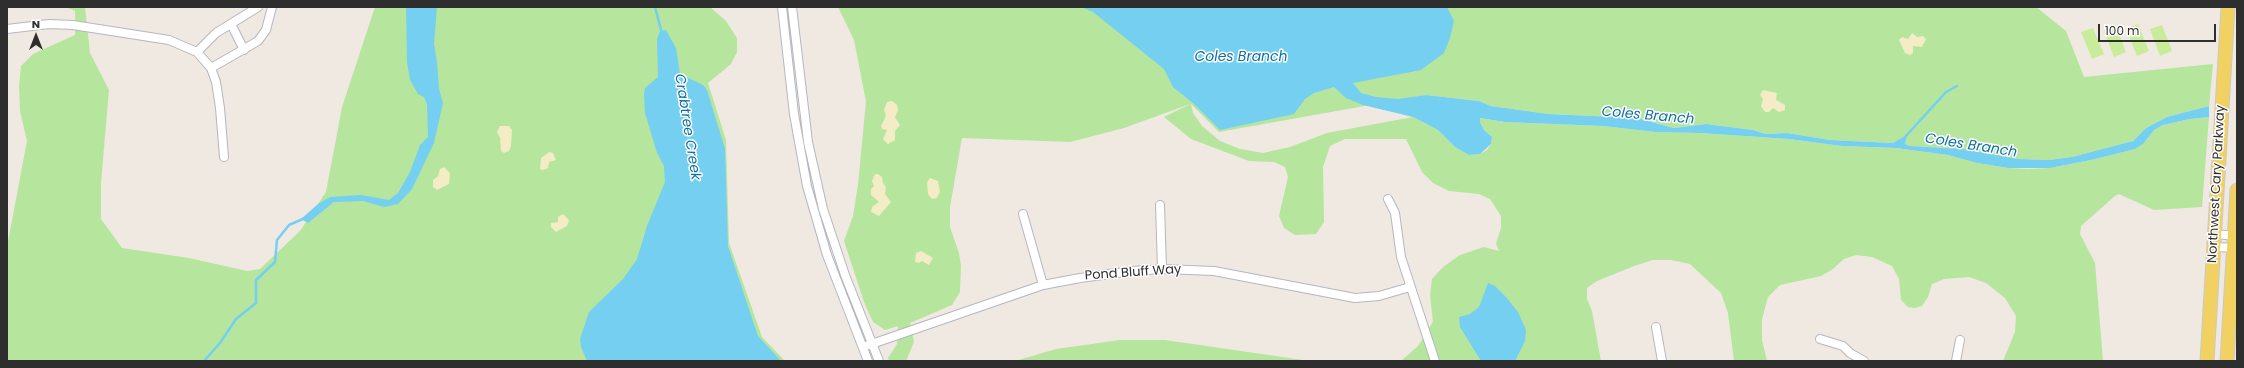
<!DOCTYPE html>
<style>
body{margin:0}
#map{position:relative;width:2244px;height:368px;overflow:hidden;background:#efe9e1;font-family:Poppins,sans-serif}
canvas{display:block}
.frame{position:absolute;inset:0;border:8px solid #2e2e2e;pointer-events:none}
.north{position:absolute;left:16px;top:16px;width:40px;height:40px;-webkit-text-stroke:3px #fff;paint-order:stroke;rotate:0deg;font-size:11px;font-weight:700;line-height:16px;text-align:center;color:#2e2e2e}
.north::after{content:'';display:block;margin:auto;width:14px;height:18px;background:#2e2e2e;clip-path:polygon(50% 0,100% 100%,50% 72%,0 100%)}
.scale{position:absolute;left:2098px;top:24px;width:118px;height:18px;box-sizing:border-box;border:2px solid #2e2e2e;border-top:0;padding-left:5px;font-size:12px;line-height:14px;white-space:nowrap;color:#2e2e2e;-webkit-text-stroke:3px #fff;paint-order:stroke}
</style>
<div id="map">
<canvas width="2244" height="368"></canvas>
<div class="frame"></div>
<div class="north">N</div>
<div class="scale">100 m</div>
</div>
<script>
const c = document.querySelector('canvas').getContext('2d');
c.lineJoin = 'round';
function paint(path, color) {
  c.fillStyle = color;
  c.fill(path, 'evenodd');
}
function shape(rows) {
  const path = new Path2D();
  for (const r of rows) {
    path.moveTo(r[0], r[1]);
    for (let i = 2; i < r.length; i += 2) path.lineTo(r[i], r[i + 1]);
  }
  return path;
}
function trace(path, color, width, dash) {
  c.strokeStyle = color;
  c.lineWidth = width;
  c.lineCap = dash ? 'butt' : 'round';
  c.setLineDash(dash || []);
  c.stroke(path);
}
function write(font, color, halo, rows, align = 'center') {
  c.font = font + ' Poppins,sans-serif';
  c.lineWidth = 3;
  c.setLineDash([]);
  c.textBaseline = 'middle';
  c.strokeStyle = halo;
  c.fillStyle = color;
  for (const [text, x, y, turn = 0] of rows) {
    c.save();
    c.translate(x, y);
    c.rotate((+turn || 0) * Math.PI / 180);
    c.textAlign = isNaN(turn) ? turn : align;
    if (halo) c.strokeText(text, 0, 0);
    c.fillText(text, 0, 0);
    c.restore();
  }
}
paint(shape([
 [66,7,85,7,90,53,109,90,101,183,101,219,122,248,189,258,247,271,260,269,300,231,326,192,342,107,375,7,710,7,726,21,737,38,737,52,731,64,708,83,726,140,729,243,762,337,785,361,7,361,7,247,27,141,20,111,19,86,21,66,33,54,75,35,75,11],
 [838,7,2036,7,2066,31,2084,77,2213,64,2209,106,2167,117,2146,128,2133,141,2072,157,2049,160,2018,159,1947,148,1910,146,1905,144,1906,137,1893,143,1830,140,1787,133,1766,134,1753,130,1706,124,1674,128,1637,118,1548,114,1491,106,1479,101,1426,95,1219,132,1191,104,1193,113,1202,126,1220,141,1240,149,1263,153,1290,147,1327,133,1413,117,1438,130,1455,147,1469,155,1480,154,1487,150,1491,144,1492,137,1484,130,1480,122,1480,118,1505,122,1603,126,1656,132,1700,133,1789,139,1842,146,1896,148,1948,155,1977,163,2008,168,2028,169,2050,168,2091,160,2135,149,2143,144,2154,130,2163,125,2190,119,2209,117,2202,207,2154,210,2119,194,2115,196,2081,226,2080,234,2095,263,2103,361,2003,361,2015,332,2016,316,2005,298,1986,283,1969,277,1944,279,1932,284,1928,297,1922,306,1914,308,1908,307,1901,300,1899,279,1892,266,1872,257,1856,255,1844,259,1833,269,1821,276,1780,285,1768,297,1762,319,1762,340,1767,361,1734,361,1728,313,1721,293,1690,264,1671,260,1653,260,1634,266,1597,281,1587,288,1587,299,1592,311,1601,361,1401,361,1418,346,1433,322,1430,295,1432,279,1443,267,1460,255,1484,247,1499,251,1496,244,1501,228,1501,216,1490,199,1479,194,1449,191,1433,183,1422,172,1406,139,1345,139,1330,146,1323,167,1324,222,1316,234,1295,235,1284,228,1279,216,1288,177,1285,167,1274,162,1249,161,1191,139,1164,117,1190,104,1124,128,1070,142,962,138,950,207,950,227,959,253,961,265,960,292,952,305,910,323,914,342,906,361,889,361,888,358,897,344,898,326,885,330,873,322,864,302,844,241,853,216,858,185,866,101,854,40],
 [1120,340,1165,340,1310,361,1015,361,1056,349]
]), '#b6e59e');
paint(shape([
 [1912,33,1917,37,1923,36,1926,39,1922,47,1913,46,1913,53,1910,55,1905,53,1899,40,1902,37,1908,39],
 [1763,90,1777,93,1776,100,1785,105,1785,110,1779,112,1773,108,1769,112,1765,112,1761,106,1763,99,1760,95],
 [892,101,897,105,898,111,895,117,900,125,895,131,895,140,888,144,883,139,887,130,882,129,881,126,886,116,884,110,887,102],
 [500,126,509,126,512,130,511,146,509,151,504,153,501,151,500,138,497,132],
 [549,152,553,153,556,160,549,162,548,168,543,170,540,169,541,158],
 [444,167,450,173,449,184,437,190,433,187,433,180,438,176,440,169],
 [875,174,878,174,882,177,883,183,886,187,885,194,891,202,879,216,871,212,872,207,879,202,871,195,871,189,874,186,872,181],
 [930,178,938,181,940,192,937,198,932,199,928,194,927,182],
 [563,214,569,220,567,226,556,232,551,227,551,223,558,222,558,217],
 [921,251,933,258,929,265,922,261,919,263,915,262,916,253]
]), '#f3ecc5');
paint(shape([
 [2138,24,2149,51,2137,56,2126,29],
 [2162,25,2172,51,2160,56,2150,29],
 [2116,26,2126,52,2114,57,2104,31],
 [2093,28,2104,54,2092,59,2081,32]
]), '#c9ec9a');
paint(shape([
 [406,7,437,7,434,44,437,62,439,89,443,103,434,143,412,189,398,204,384,207,363,201,334,202,308,223,301,219,318,204,330,197,361,195,389,200,398,193,410,172,420,145,428,137,427,104,424,97,418,94,410,80,407,62],
 [1081,7,1447,7,1454,21,1450,38,1444,53,1421,70,1353,83,1361,93,1376,97,1398,99,1426,95,1479,101,1491,106,1548,114,1637,118,1674,128,1706,124,1753,130,1766,134,1787,133,1830,140,1893,143,1907,135,1905,144,1910,146,1962,149,2018,159,2049,160,2072,157,2133,141,2146,128,2167,117,2209,106,2209,117,2190,119,2163,125,2154,130,2143,144,2135,149,2091,160,2050,168,2008,168,1977,163,1948,155,1896,148,1842,146,1789,139,1700,133,1656,132,1603,126,1505,122,1480,118,1480,122,1484,130,1492,137,1491,144,1480,154,1469,155,1455,147,1438,130,1413,117,1363,105,1346,98,1334,87,1314,93,1305,99,1294,114,1220,130,1193,103,1173,87,1164,69,1093,12],
 [666,30,676,48,680,74,703,85,707,90,725,149,728,246,758,336,781,361,587,361,581,347,580,339,589,312,623,279,637,259,647,226,665,182,664,166,657,153,645,113,644,94,645,88,658,77,657,39,660,31],
 [1488,283,1495,286,1506,297,1518,312,1526,330,1525,341,1515,361,1481,361,1460,327,1459,317,1470,314,1479,307]
]), '#75cff0');
trace(shape([
 [655,7,662,34],
 [1905,137,1946,92,1957,86],
 [204,361,220,343,236,319,256,303,256,280,275,262,277,240,289,225,305,218]
]), '#75cff0', 2.5);
const street = shape([
 [782,7,794,114,807,186,827,255,868,361],
 [792,7,808,142,823,209,845,275,879,361],
 [231,24,244,50],
 [7,29,49,24,73,25,169,40,197,52,211,68,216,82,220,108,224,157],
 [197,52,216,33,258,7],
 [211,68,258,41,266,30,272,7],
 [1388,199,1395,213,1401,257,1435,361],
 [1160,205,1162,269],
 [1023,214,1043,285],
 [2214,234,2237,236],
 [2213,247,2237,248],
 [1656,327,1662,361],
 [1820,339,1843,346,1850,353,1864,361],
 [863,347,1043,285,1080,278,1132,271,1162,269,1214,271,1355,298,1379,296,1410,287],
 [1956,361,1960,340]
]);
const primary = shape([
 [2207,361,2228,7],
 [2227,361,2237,190]
]);
trace(street, '#b4b7c1', 10);
trace(primary, '#c9c9c9', 15);
trace(street, '#fff', 8);
trace(primary, '#f2d163', 13);
write('13px', '#2e2e2e', '#fff', [
 ["Northwest Cary Parkway",2217,184,-87],
 ["Pond Bluff Way",1133,273,-4]
]);
write('italic 14px', '#0d6fa3', '#fff', [
 ["Coles Branch",1241,57],
 ["Coles Branch",1648,116,5],
 ["Crabtree Creek",687,127,81],
 ["Coles Branch",1971,146,9]
]);
</script>
